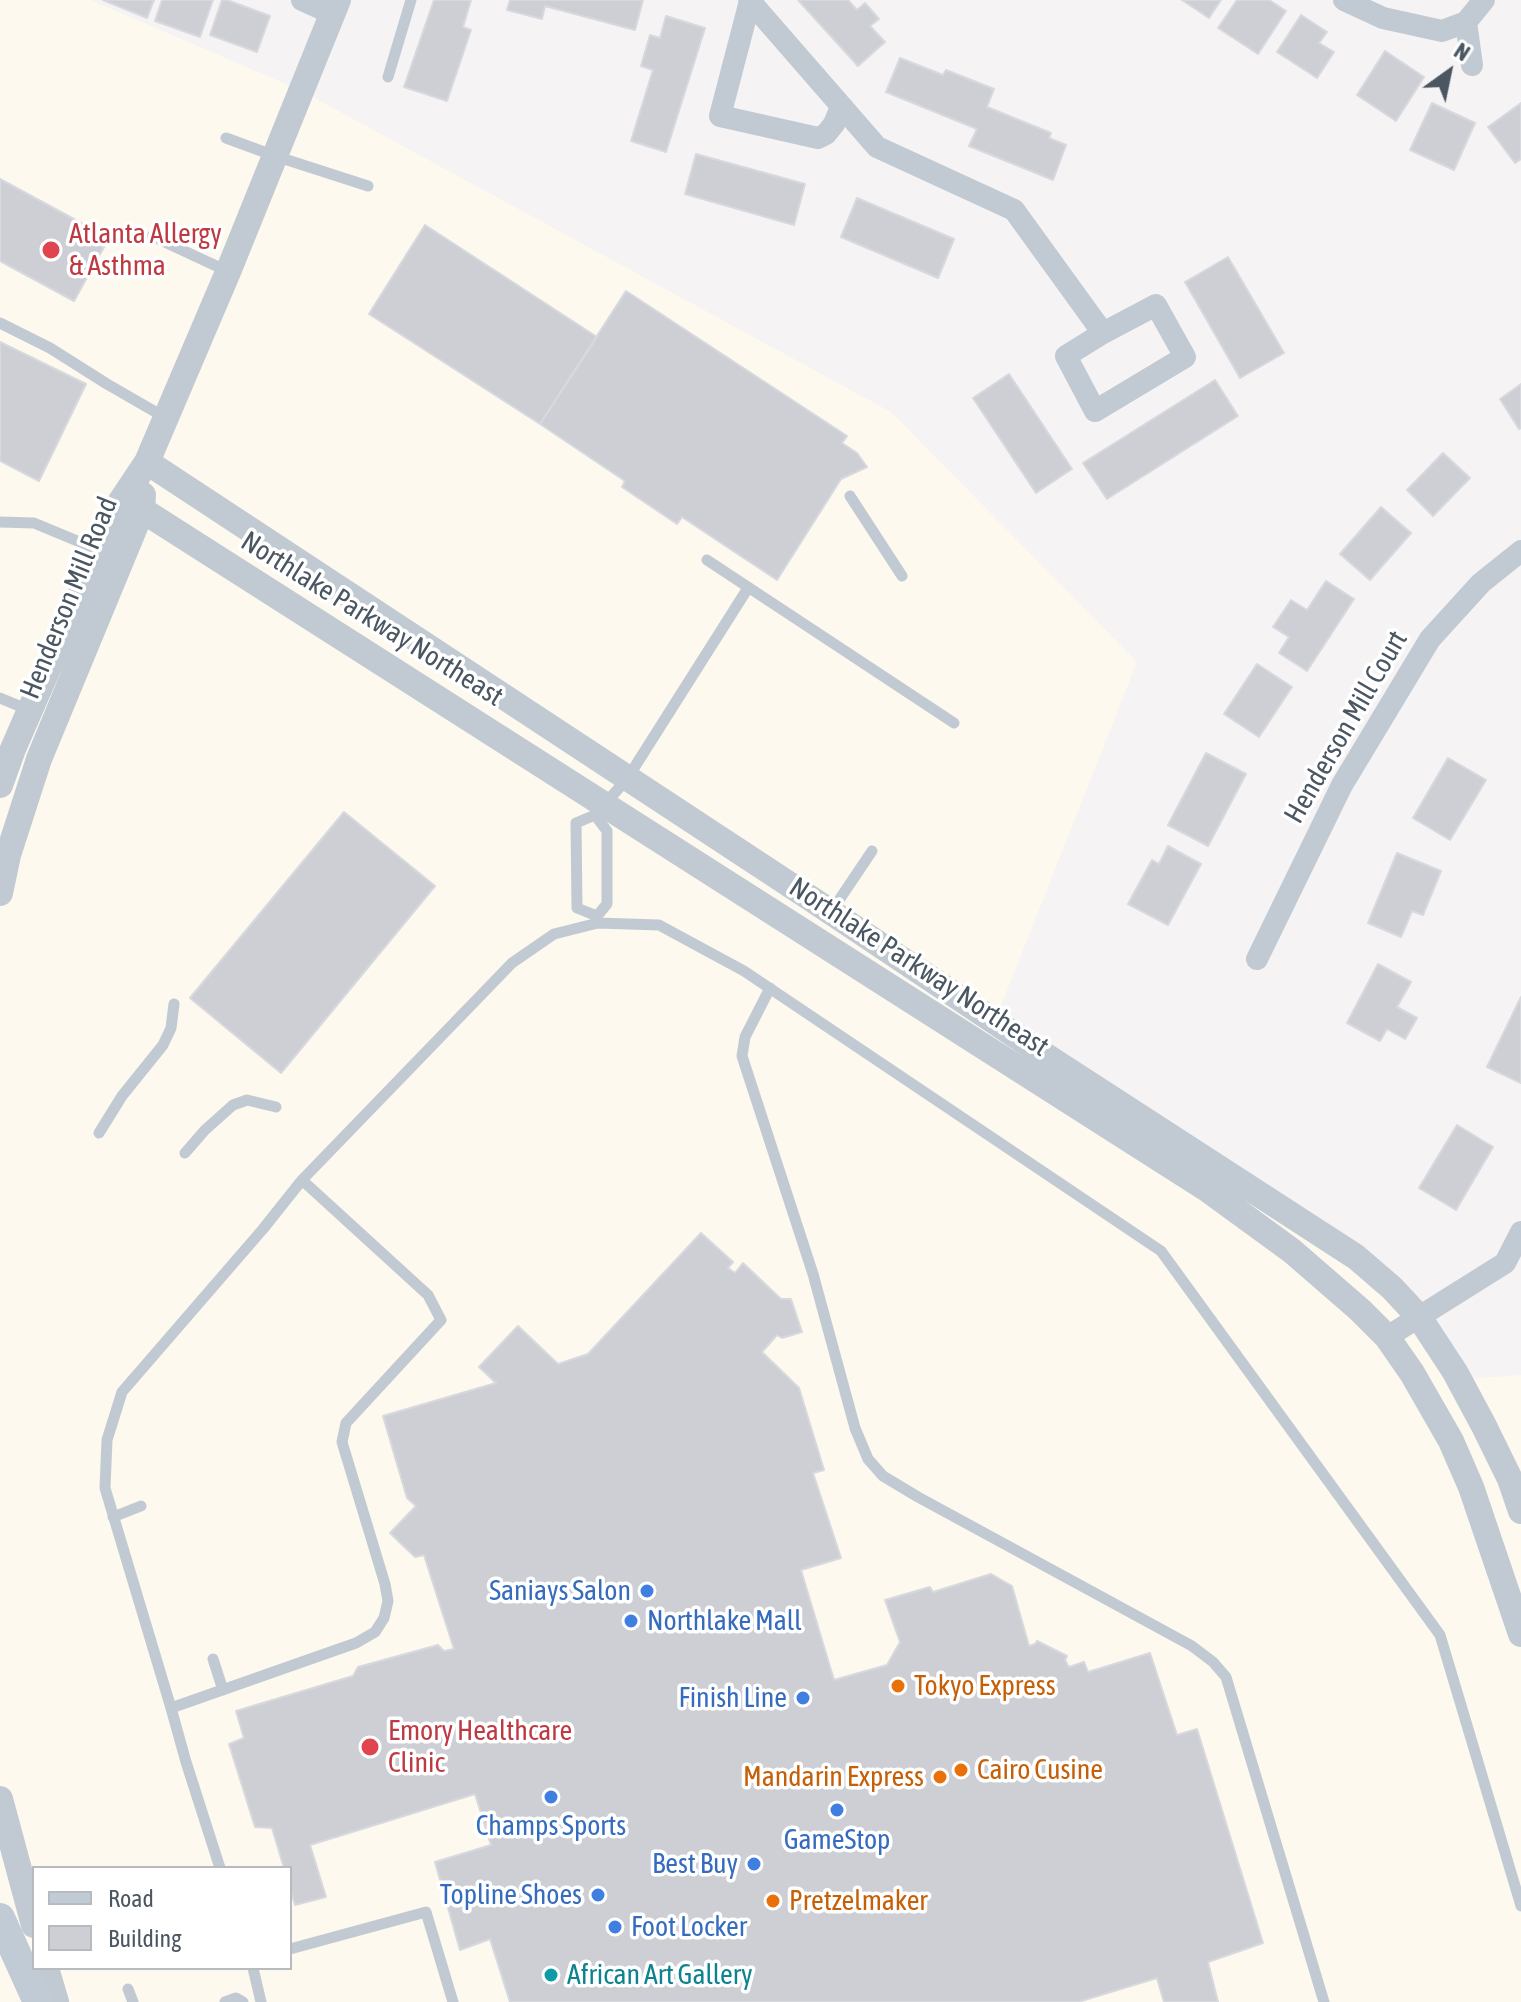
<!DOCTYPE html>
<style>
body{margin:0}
#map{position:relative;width:1521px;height:2002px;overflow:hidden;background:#f5f3f3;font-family:"Asap Condensed",sans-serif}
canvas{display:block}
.legend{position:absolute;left:32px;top:1866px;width:260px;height:104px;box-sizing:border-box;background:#fff;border:2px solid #b7bbc0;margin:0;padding:10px 14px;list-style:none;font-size:24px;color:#4a5661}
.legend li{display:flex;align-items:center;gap:16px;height:40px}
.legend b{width:40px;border:2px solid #b7bbc0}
.north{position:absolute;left:1409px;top:32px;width:80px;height:80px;-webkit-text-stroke:6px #fff;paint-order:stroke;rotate:33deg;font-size:22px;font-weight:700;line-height:32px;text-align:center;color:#4a5661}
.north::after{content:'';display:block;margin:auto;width:28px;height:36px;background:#4a5661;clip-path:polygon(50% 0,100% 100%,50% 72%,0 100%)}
</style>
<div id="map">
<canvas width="1521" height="2002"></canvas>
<ul class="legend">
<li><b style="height:10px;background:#c1cbd6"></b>Road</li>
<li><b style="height:22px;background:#cdcfd5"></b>Building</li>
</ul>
<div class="north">N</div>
</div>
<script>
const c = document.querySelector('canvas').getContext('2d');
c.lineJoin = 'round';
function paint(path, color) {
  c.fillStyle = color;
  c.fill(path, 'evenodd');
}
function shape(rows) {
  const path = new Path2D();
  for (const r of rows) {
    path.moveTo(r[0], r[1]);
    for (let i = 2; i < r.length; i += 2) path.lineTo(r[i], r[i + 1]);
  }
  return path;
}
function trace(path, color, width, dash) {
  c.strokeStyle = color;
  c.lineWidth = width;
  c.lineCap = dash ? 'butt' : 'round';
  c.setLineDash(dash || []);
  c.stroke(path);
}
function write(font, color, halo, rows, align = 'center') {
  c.font = font + ' "Asap Condensed",sans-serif';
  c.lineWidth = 7;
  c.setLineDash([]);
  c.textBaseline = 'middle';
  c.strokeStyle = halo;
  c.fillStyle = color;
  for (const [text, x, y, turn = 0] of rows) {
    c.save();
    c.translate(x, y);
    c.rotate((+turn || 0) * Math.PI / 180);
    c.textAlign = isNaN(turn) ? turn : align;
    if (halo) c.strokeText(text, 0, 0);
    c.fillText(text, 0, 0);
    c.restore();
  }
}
paint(shape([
 [0,0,91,0,302,91,891,412,1137,662,995,1021,1411,1306,1454,1380,1521,1375,1521,2002,0,2002],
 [34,1868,290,1868,290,1968,34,1968]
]), '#fdf9ef');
const building = shape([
 [103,0,154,0,147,18,103,0],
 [162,0,213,0,200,37,155,21,162,0],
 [222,0,227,0,270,16,257,52,210,35,222,0],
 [434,0,471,0,463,27,471,30,447,101,404,87,434,0],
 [510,0,643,0,635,30,545,6,542,19,507,10,510,0],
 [798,0,848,0,857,10,865,3,879,19,870,26,885,42,858,66,798,0],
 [1182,0,1221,0,1209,18,1182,0],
 [1237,0,1269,0,1286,11,1258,54,1218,28,1237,0],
 [1301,15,1327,32,1319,43,1334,52,1317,78,1277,52,1301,15],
 [666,16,705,28,666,152,631,141,653,70,641,66,650,35,660,38,666,16],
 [1385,51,1424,77,1396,121,1357,95,1385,51],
 [900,58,943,75,946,70,994,89,987,107,1051,133,1049,138,1066,145,1053,180,969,146,977,129,886,92,900,58],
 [1432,103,1475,123,1454,170,1410,150,1432,103],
 [1521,103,1521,159,1515,163,1488,127,1521,103],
 [696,154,805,184,794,225,685,194,696,154],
 [0,179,109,238,74,301,0,261,0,179],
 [857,198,954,239,938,278,841,237,857,198],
 [425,225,597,337,540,424,369,314,425,225],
 [1228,257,1284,353,1240,378,1185,282,1228,257],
 [626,291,847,436,842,443,857,453,867,467,841,479,777,580,682,517,677,524,622,487,625,481,540,424,626,291],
 [0,342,86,384,39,481,0,461,0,342],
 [1009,374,1072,469,1036,493,973,398,1009,374],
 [1215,380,1238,416,1107,499,1083,463,1215,380],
 [1521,384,1521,428,1519,429,1500,399,1521,384],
 [1443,453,1470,478,1433,516,1407,490,1443,453],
 [1381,507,1411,533,1370,580,1340,554,1381,507],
 [1326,581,1354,599,1307,671,1279,653,1289,637,1273,627,1291,600,1307,610,1326,581],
 [1257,664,1292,687,1259,737,1224,714,1257,664],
 [1206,753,1246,774,1208,846,1168,825,1206,753],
 [1448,758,1486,780,1450,840,1413,818,1448,758],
 [344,812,435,886,281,1073,190,998,344,812],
 [1168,846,1201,864,1168,925,1128,904,1152,860,1159,864,1168,846],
 [1397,853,1441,871,1423,915,1412,911,1401,937,1368,923,1397,853],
 [1378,964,1411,982,1397,1007,1417,1018,1405,1039,1387,1029,1380,1041,1347,1023,1378,964],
 [1521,997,1521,1083,1487,1067,1521,997],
 [1457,1125,1493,1147,1456,1210,1419,1188,1457,1125],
 [701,1233,733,1262,728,1268,735,1273,743,1263,781,1299,791,1299,802,1332,782,1338,777,1335,762,1352,799,1388,824,1470,813,1473,841,1558,801,1570,834,1680,887,1665,900,1642,885,1600,930,1587,933,1592,991,1574,1012,1586,1029,1646,1035,1644,1037,1641,1067,1656,1065,1660,1069,1667,1084,1662,1088,1672,1150,1653,1177,1735,1197,1729,1263,1943,1208,1962,1218,2002,1164,2002,1157,1978,1078,2002,510,2002,490,1939,460,1950,435,1862,491,1845,475,1794,310,1845,326,1897,295,1905,290,1888,290,1868,284,1868,272,1828,255,1827,229,1744,244,1738,236,1711,353,1676,358,1667,438,1645,444,1651,454,1649,424,1555,415,1557,390,1533,416,1506,407,1498,383,1416,496,1383,479,1367,518,1326,558,1364,588,1354,701,1233]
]);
paint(building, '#cdcfd5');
trace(building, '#d7d9de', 2);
trace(shape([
 [388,77,411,0],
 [226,138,275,156,368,186],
 [152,236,227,271],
 [0,323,50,348,107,384,166,418],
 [850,496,902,576],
 [0,522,34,523,99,550],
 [707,560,954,723],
 [0,698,29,710],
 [595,815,607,831,607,904,597,916,598,923],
 [831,912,872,851],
 [597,916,577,908,576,823,595,815,627,779,748,588],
 [770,988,745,1037,742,1056,813,1274,855,1428,868,1459,883,1476,918,1497,1192,1646,1213,1662,1226,1677,1324,2002],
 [99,1133,122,1096,163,1045,171,1028,174,1004],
 [185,1153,205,1130,233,1105,247,1100,276,1107],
 [113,1517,141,1506],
 [213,1659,223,1690],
 [171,1708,356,1643,375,1632,384,1618,388,1601,385,1584,342,1442,346,1423,441,1320,428,1295,302,1180],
 [220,1868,186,1762,171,1708,105,1488,107,1440,122,1392,263,1229,302,1180,512,963,554,934,598,923,659,925,744,971,1161,1251,1440,1635,1521,1906],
 [290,1949,426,1912,453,2002],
 [253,1968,261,2002],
 [128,1989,133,2002],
 [225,2002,236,1998,243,2002]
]), '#c1cad2', 11);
trace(shape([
 [302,0,333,14],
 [749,0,877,147,1014,210,1103,333,1156,305,1185,357,1095,411,1066,356,1103,333],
 [1344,0,1383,18,1442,31,1466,22,1484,0],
 [750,1,720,116,818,138,826,134,834,124,841,107],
 [1466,22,1472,65],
 [1257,959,1342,785,1430,639,1481,583,1521,551],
 [1387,1337,1505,1263,1521,1232]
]), '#c1cad2', 22);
trace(shape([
 [147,462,813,900,1049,1058,1356,1257,1392,1288,1419,1317,1455,1372,1484,1426,1510,1479,1521,1511],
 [121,501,142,510,1207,1189,1292,1251,1360,1310,1387,1337,1412,1373,1451,1441,1471,1487,1521,1634],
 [0,785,13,749,121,501,147,462,228,272,338,0],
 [0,893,8,855,39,759,142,510,143,495],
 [0,1799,34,1925],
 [46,1968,56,2002]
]), '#c1cad2', 26);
trace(shape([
 [0,1918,38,2002]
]), '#c1cbd6', 30);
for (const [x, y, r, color] of [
 [51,250,10,"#e0444e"],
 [647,1591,8,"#3f7fe0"],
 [631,1621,8,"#3f7fe0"],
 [898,1686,8,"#e8710a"],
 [803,1698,8,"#3f7fe0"],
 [370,1747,10,"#e0444e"],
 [961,1770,8,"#e8710a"],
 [940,1777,8,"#e8710a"],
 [551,1797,8,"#3f7fe0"],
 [837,1810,8,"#3f7fe0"],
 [754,1864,8,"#3f7fe0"],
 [598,1895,8,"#3f7fe0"],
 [773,1901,8,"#e8710a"],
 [615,1927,8,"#3f7fe0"],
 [551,1975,8,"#0f9aa8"]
]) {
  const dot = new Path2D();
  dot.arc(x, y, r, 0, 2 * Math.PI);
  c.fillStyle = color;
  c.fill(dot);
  trace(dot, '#fff', 3);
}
write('28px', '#be3a42', '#fff', [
 ["Atlanta Allergy",69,234],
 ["& Asthma",69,266],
 ["Emory Healthcare",388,1731],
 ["Clinic",388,1763]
], 'left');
write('28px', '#4a5661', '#fff', [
 ["Henderson Mill Road",69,598,-68],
 ["Northlake Parkway Northeast",372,619,32],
 ["Henderson Mill Court",1346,727,-60],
 ["Northlake Parkway Northeast",919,967,33]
]);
write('28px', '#366cbe', '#fff', [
 ["Saniays Salon",631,1591],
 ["Northlake Mall",647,1621,"left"],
 ["Finish Line",787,1698],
 ["Champs Sports",551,1826,"center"],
 ["GameStop",837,1840,"center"],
 ["Best Buy",738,1864],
 ["Topline Shoes",582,1895],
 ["Foot Locker",631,1927,"left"]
], 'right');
write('28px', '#c56008', '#fff', [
 ["Tokyo Express",914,1686],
 ["Cairo Cusine",977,1770],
 ["Mandarin Express",924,1777,"right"],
 ["Pretzelmaker",789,1901]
], 'left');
write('28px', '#0d838f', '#fff', [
 ["African Art Gallery",567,1975]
], 'left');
</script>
